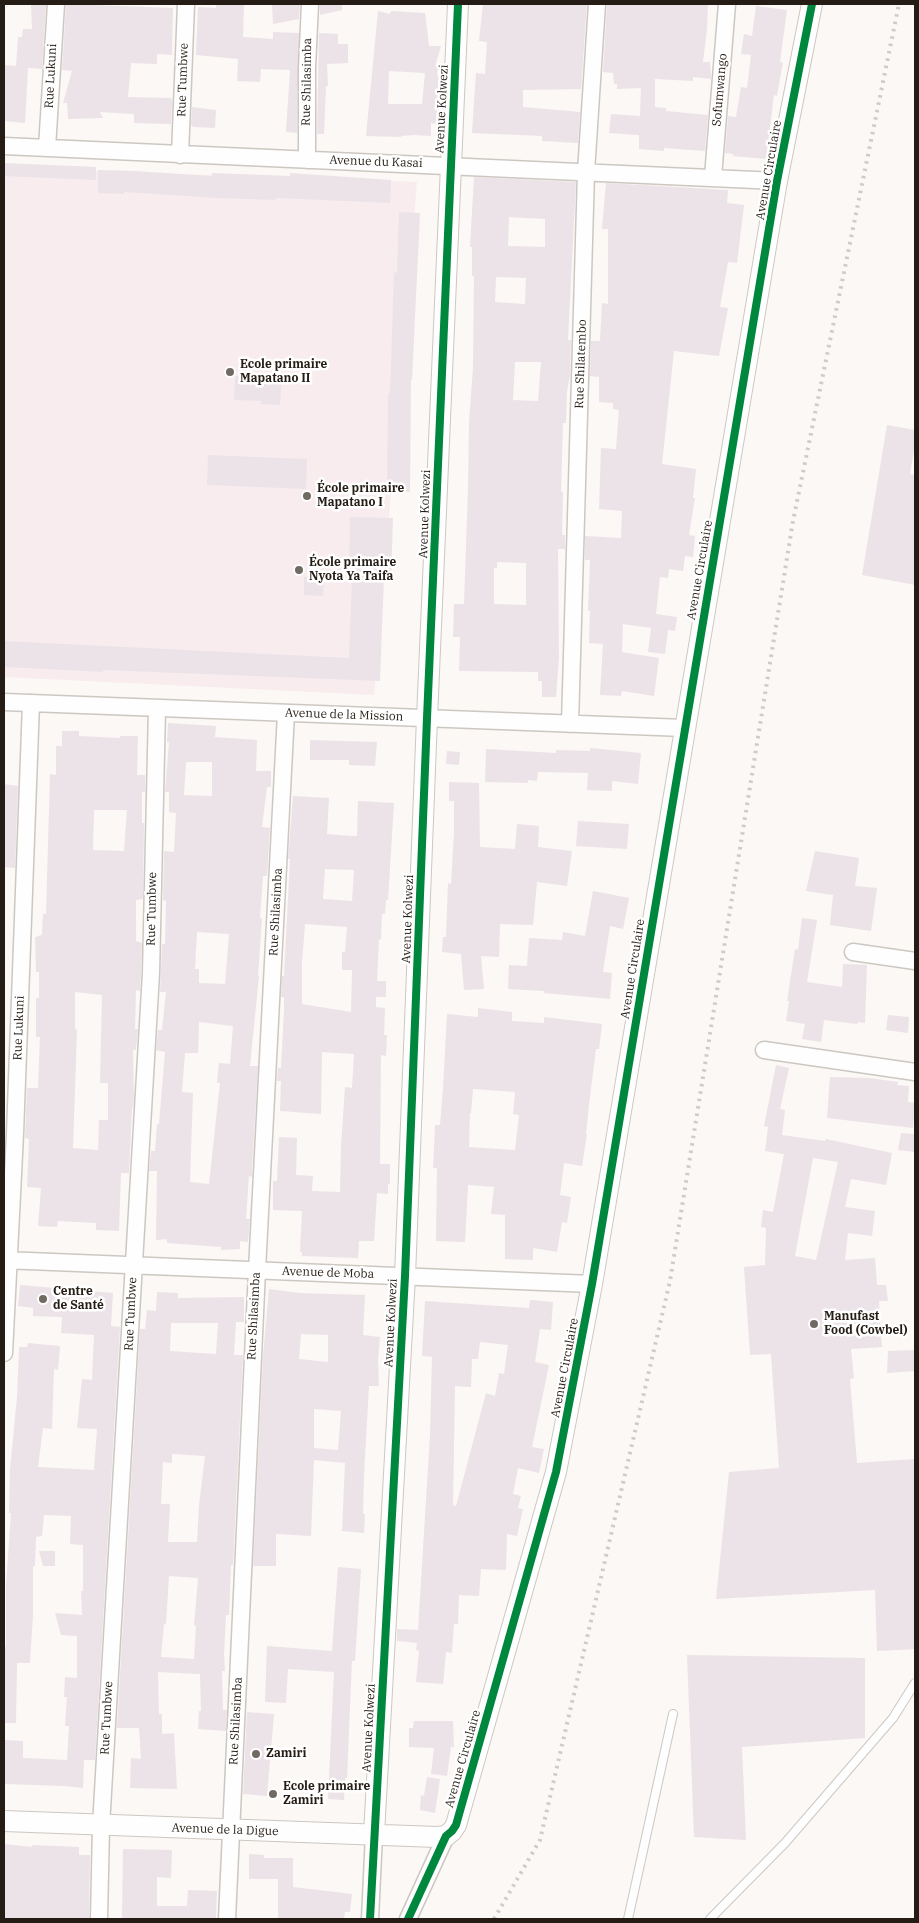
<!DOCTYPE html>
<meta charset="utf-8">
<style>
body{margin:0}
#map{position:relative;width:919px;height:1923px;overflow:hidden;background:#fbf8f5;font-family:"IBM Plex Serif",serif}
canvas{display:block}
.frame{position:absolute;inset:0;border:5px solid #251d15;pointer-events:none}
</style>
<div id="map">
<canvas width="919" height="1923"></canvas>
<div class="frame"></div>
</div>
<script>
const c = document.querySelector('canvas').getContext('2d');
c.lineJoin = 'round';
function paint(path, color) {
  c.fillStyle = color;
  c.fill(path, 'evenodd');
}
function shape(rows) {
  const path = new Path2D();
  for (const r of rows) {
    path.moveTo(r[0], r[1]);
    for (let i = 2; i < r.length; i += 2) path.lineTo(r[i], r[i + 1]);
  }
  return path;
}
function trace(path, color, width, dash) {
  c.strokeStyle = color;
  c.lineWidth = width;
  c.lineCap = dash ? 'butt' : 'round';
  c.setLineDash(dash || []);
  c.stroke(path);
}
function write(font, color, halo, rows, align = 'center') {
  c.font = font + ' "IBM Plex Serif",serif';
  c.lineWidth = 5;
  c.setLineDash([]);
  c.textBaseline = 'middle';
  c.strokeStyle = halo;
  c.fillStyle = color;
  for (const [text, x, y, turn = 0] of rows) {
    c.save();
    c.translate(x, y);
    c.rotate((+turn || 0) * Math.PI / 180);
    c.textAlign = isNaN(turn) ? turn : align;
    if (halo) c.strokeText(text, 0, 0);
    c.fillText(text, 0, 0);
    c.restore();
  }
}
paint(shape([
 [4,168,417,182,374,695,4,677]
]), '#f8ecef');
paint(shape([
 [31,4,46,4,42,69,28,68,25,123,4,121,4,65,16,66,18,37,22,37,23,29,32,29],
 [66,4,173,8,172,55,157,54,157,64,131,63,128,97,171,98,172,101,171,124,134,123,134,114,100,112,103,118,68,119,67,103,63,103,72,71,62,70],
 [216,4,244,4,243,37,273,39,273,32,299,33,297,133,286,132,290,70,261,69,260,82,237,81,238,59,196,55,198,7,216,8],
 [272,4,300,4,299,19,273,24],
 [320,4,342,4,342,10,320,15],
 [483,4,587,4,581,89,523,90,523,107,580,112,578,143,542,141,542,136,472,133,476,73,485,74,487,42,479,41],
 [607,4,708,4,707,29,703,62,710,62,711,79,693,77,693,81,655,79,655,107,666,108,666,111,708,115,705,151,664,148,664,151,639,149,639,135,609,133,611,114,640,116,641,88,617,89,617,84,614,84,613,73,603,72],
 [756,6,787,10,780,62,783,62,777,96,774,95,766,159,733,156,733,154,725,153,728,116,736,117,741,87,747,88,751,55,741,54,744,34,752,36],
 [378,11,390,14,391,11,425,13,429,46,441,46,435,66,438,66,437,76,440,77,436,124,431,123,431,136,414,135,401,136,401,137,366,136],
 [389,71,425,73,422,104,388,104],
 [319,33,338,34,338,44,348,44,348,63,327,64,328,86,326,86,324,134,317,134],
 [192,107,216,110,215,128,193,127,191,124],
 [4,163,96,167,96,180,4,176],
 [98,170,134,171,212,176,212,173,290,176,290,173,391,180,390,203,276,198,275,200,217,198,124,192,124,194,98,193],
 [474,177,576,182,568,340,571,340,570,375,567,392,566,423,563,423,561,492,563,492,562,535,565,535,565,549,558,549,559,658,556,697,542,697,542,681,538,681,538,672,459,671,460,637,453,637,454,604,464,604,468,489,469,422,473,368,474,276,472,276,472,247,470,247],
 [509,217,545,219,545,247,508,246],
 [496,277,526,278,525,304,495,302],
 [515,362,541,362,538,401,513,400],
 [497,562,526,563,526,605,494,604,494,568,497,568],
 [606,183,728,190,727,203,744,205,737,263,728,262,720,307,728,308,719,356,674,351,662,464,696,469,693,498,695,498,689,535,695,536,693,557,685,556,683,571,669,569,668,578,660,577,656,614,677,617,675,631,668,630,665,654,648,652,651,628,623,624,622,652,659,658,654,696,622,691,621,696,600,695,603,644,589,643,590,611,588,611,590,560,585,560,585,536,621,538,622,511,599,509,601,448,616,449,619,410,613,409,613,403,599,402,599,377,590,376,591,341,600,341,602,303,608,304,608,229,602,229],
 [399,212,420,213,412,380,411,380,410,492,387,492,388,393,390,393,394,272,397,273],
 [235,376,282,379,280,405,261,404,261,401,234,400],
 [887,425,915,430,915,444,910,474,915,475,915,585,862,575],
 [208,455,307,459,306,489,207,485],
 [350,517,393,518,391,578,384,577,380,681,103,670,103,672,4,667,4,641,349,658,352,576,349,576],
 [304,577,324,578,323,596,304,595],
 [168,723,216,726,215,737,257,740,256,771,271,771,271,787,267,787,262,827,270,828,267,876,263,876,260,918,262,918,258,976,259,976,250,1066,258,1066,252,1170,252,1177,249,1176,246,1219,250,1219,248,1242,240,1241,240,1249,221,1250,221,1247,167,1243,167,1239,156,1240,157,1171,149,1171,151,1151,155,1151,157,1124,159,1124,165,1052,156,1050,158,1030,162,1030,166,992,160,992,162,944,165,944,166,901,163,900,164,851,174,852,176,813,169,812,169,792,165,792,169,742,167,742],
 [186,762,212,762,212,796,184,795],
 [197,932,229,934,225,984,199,983,199,969,195,969],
 [199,1022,233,1026,230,1064,219,1063,217,1083,220,1083,209,1184,190,1182,193,1093,182,1092,185,1053,198,1053],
 [62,731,79,731,79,736,120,738,120,736,138,736,137,775,145,775,145,792,142,792,142,823,144,823,143,899,136,900,136,941,142,943,141,973,140,991,136,990,135,1029,138,1029,136,1050,133,1050,134,1098,133,1108,132,1108,129,1173,121,1173,119,1231,96,1230,96,1223,58,1221,57,1227,38,1226,41,1188,27,1187,29,1139,25,1138,27,1088,38,1088,40,1037,36,1037,36,998,39,998,39,972,36,972,35,937,42,935,43,914,46,914,50,774,56,775,56,746,62,746],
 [94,810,127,810,124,851,93,850],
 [75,992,102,995,100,1083,108,1083,108,1120,99,1120,98,1150,73,1148,77,1030,75,1029],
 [310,740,377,742,375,766,349,765,349,760,310,760],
 [590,748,641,753,638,784,612,781,612,791,587,790,588,773,538,772,537,781,528,780,528,783,485,782,486,749,556,753,556,750,590,751],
 [447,751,460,752,459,765,446,764],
 [449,782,479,783,480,847,515,849,517,824,539,826,538,847,572,851,567,886,537,882,533,925,500,924,499,957,481,956,484,989,464,990,461,954,442,952,443,937,446,937,448,883,451,884,454,833,454,801,449,801],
 [4,784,18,786,15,868,4,867],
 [293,796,329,798,327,834,352,836,357,836,358,801,394,803,388,900,386,900,385,914,382,914,381,940,379,939,377,981,386,981,386,997,376,997,376,1007,385,1008,384,1035,387,1035,386,1056,381,1055,380,1164,390,1164,390,1184,388,1184,388,1194,377,1193,374,1241,359,1241,358,1258,302,1256,302,1252,300,1252,302,1211,273,1210,273,1181,277,1181,279,1137,297,1138,296,1175,313,1176,312,1191,340,1192,341,1147,345,1087,352,1088,354,1054,322,1052,321,1114,280,1111,281,1081,277,1081,278,1068,281,1068,284,1011,284,997,281,997,282,976,284,976,290,859,288,859],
 [325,869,354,870,352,901,323,899],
 [305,924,347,927,345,952,342,952,342,970,352,970,351,1012,302,1004,302,963],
 [578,821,629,824,627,849,576,846],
 [815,851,859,858,855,886,877,888,871,931,830,925,833,895,806,891],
 [593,891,629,898,623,929,610,926,603,972,612,973,610,999,544,993,544,991,508,989,509,965,527,966,529,938,562,940,563,932,585,936],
 [802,918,817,920,807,982,842,987,843,964,867,965,865,1023,858,1022,857,1024,824,1020,821,1042,802,1039,805,1024,786,1021,789,1001,787,1001,795,949,798,950],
 [478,1008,512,1012,512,1021,544,1023,544,1017,602,1024,599,1049,596,1049,589,1104,586,1134,587,1134,582,1166,564,1163,560,1195,571,1197,567,1223,562,1222,557,1252,533,1248,533,1260,505,1259,505,1215,491,1214,494,1187,468,1185,465,1242,436,1241,437,1168,433,1168,435,1125,440,1125,443,1089,447,1014,478,1017],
 [473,1089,515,1092,513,1114,519,1115,515,1150,469,1147,470,1113,471,1113],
 [888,1015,909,1017,908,1033,886,1030],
 [776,1065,789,1068,780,1109,785,1110,782,1135,825,1141,826,1139,892,1153,886,1185,851,1179,845,1207,875,1211,872,1236,848,1233,845,1260,875,1258,877,1285,886,1285,888,1301,879,1301,882,1347,851,1349,854,1378,850,1379,857,1463,915,1459,915,1649,877,1651,875,1590,716,1599,729,1472,779,1468,771,1354,750,1355,744,1267,765,1265,766,1228,761,1227,763,1210,773,1212,784,1154,765,1151,768,1127,764,1126],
 [813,1158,838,1162,816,1260,795,1256],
 [830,1077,869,1078,898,1082,897,1085,909,1086,908,1102,915,1103,913,1128,827,1118],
 [901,1133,915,1134,915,1152,898,1150],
 [20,1285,113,1293,111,1326,120,1327,95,1760,84,1760,83,1788,65,1786,5,1784,5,1740,23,1741,23,1758,67,1760,69,1726,65,1726,67,1697,64,1697,65,1677,77,1678,77,1636,61,1635,55,1613,82,1615,81,1591,83,1591,83,1545,70,1544,71,1516,44,1515,42,1536,36,1537,35,1566,33,1566,33,1615,30,1663,17,1663,16,1723,4,1723,4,1647,6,1647,6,1586,11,1513,9,1513,10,1469,17,1397,19,1347,27,1347,28,1343,60,1346,58,1370,54,1369,52,1429,43,1428,38,1467,94,1470,97,1429,77,1428,82,1379,92,1380,94,1335,61,1333,62,1317,33,1316,33,1308,18,1306],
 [269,1289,299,1293,365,1295,363,1335,380,1337,378,1359,379,1386,369,1386,364,1476,363,1514,365,1514,364,1533,342,1531,345,1463,314,1460,311,1536,276,1534,276,1566,253,1566,263,1356],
 [301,1334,328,1335,328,1362,299,1359],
 [314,1409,341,1411,338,1450,314,1448],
 [157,1292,178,1293,178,1298,244,1297,244,1322,236,1322,234,1355,243,1355,233,1565,231,1565,229,1615,226,1615,224,1655,225,1671,222,1671,223,1710,227,1710,226,1731,198,1729,199,1711,201,1711,200,1674,158,1672,159,1714,162,1714,162,1734,174,1733,177,1789,130,1788,131,1758,141,1759,139,1728,117,1728,140,1329,145,1329,147,1310,156,1311],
 [171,1323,218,1323,216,1354,170,1351],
 [172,1454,205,1456,199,1505,197,1542,168,1542,170,1504,161,1504,163,1462,172,1463],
 [169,1576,198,1578,194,1625,196,1626,194,1659,161,1657,164,1624,166,1624],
 [530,1300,553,1302,551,1330,540,1329,535,1362,549,1365,532,1447,544,1449,539,1473,518,1468,513,1494,521,1496,518,1508,523,1509,517,1536,507,1534,506,1570,481,1569,479,1596,459,1595,458,1624,454,1624,452,1653,446,1652,443,1684,416,1682,419,1651,416,1650,417,1643,397,1641,397,1629,418,1630,430,1435,432,1357,422,1356,425,1301,529,1308],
 [480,1342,508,1345,504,1374,499,1373,495,1396,486,1393,456,1506,453,1505,455,1386,471,1387,472,1359,478,1359],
 [915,1350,915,1371,887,1373,888,1351],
 [39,1551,55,1551,55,1566,43,1566],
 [338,1567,361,1569,355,1661,352,1661,347,1778,345,1778,344,1800,328,1799,334,1672,288,1669,286,1703,265,1702,267,1646,332,1651],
 [687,1655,865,1658,865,1738,742,1747,746,1840,694,1837],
 [247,1712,274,1714,267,1796,243,1794],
 [414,1721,453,1721,454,1747,451,1747,447,1776,431,1774,434,1748,409,1747,409,1728,413,1728],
 [427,1777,440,1779,435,1813,420,1810,421,1795,424,1796],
 [4,1844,32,1847,32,1845,79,1847,79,1855,90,1855,89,1919,4,1919],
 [123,1849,172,1850,171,1878,157,1877,157,1906,187,1906,188,1890,217,1891,216,1919,122,1919],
 [249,1854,264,1855,264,1858,293,1858,293,1887,352,1894,350,1912,345,1912,344,1919,278,1919,278,1879,249,1879]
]), '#ece3e8');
const service = shape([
 [628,1919,673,1714],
 [710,1919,785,1843,893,1718,915,1683]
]);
const minor = shape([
 [4,146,777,181],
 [47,148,56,4],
 [180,155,186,4],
 [307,160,307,68,310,4],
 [713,177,727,4],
 [4,702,684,728],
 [570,724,586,172,597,4],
 [853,952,915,961],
 [764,1050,915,1072],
 [4,1260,592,1284],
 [4,1353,15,1134,31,703],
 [99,1919,101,1826,151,973,157,708],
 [227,1919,257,1270,286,713],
 [370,1919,374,1834],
 [408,1919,446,1836]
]);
const tertiary = shape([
 [4,1821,437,1837,446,1836,452,1831,456,1825,556,1472,592,1284,777,181,812,4],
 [374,1834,405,1276,427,718,458,4]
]);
trace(service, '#cdc7c1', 10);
trace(minor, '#cdc7c1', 19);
trace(tertiary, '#cdc7c1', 22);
trace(service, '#fefefe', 8);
trace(minor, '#fefefe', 16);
trace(tertiary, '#fefefe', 20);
trace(shape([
 [494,1919,540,1840,670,1281,793,521,899,4]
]), '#cdccca', 4, [2.5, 5]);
trace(shape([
 [370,1919,405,1276,427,718,458,4],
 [408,1919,446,1836,452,1831,456,1825,556,1472,592,1284,777,181,812,4]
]), '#00873e', 8);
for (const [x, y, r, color] of [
 [230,372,5,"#706a63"],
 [307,496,5,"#706a63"],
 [299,570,5,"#706a63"],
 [43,1299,5,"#706a63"],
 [814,1324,5,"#706a63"],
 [256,1754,5,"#706a63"],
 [273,1794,5,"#706a63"]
]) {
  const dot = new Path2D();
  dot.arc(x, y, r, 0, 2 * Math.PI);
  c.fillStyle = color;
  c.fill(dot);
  trace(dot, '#fff', 2);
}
write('12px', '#251d15', '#fff', [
 ["Rue Lukuni",51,76,-87],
 ["Rue Tumbwe",183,80,-88],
 ["Rue Shilasimba",307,82,-89],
 ["Sofumwango",720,90,-85],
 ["Avenue Kolwezi",442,109,-87],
 ["Avenue du Kasai",376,162,2],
 ["Avenue Circulaire",769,170,-80],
 ["Rue Shilatembo",581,364,-88],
 ["Avenue Kolwezi",425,514,-88],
 ["Avenue Circulaire",700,570,-80],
 ["Avenue de la Mission",344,715,2],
 ["Rue Tumbwe",152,909,-89],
 ["Rue Shilasimba",276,912,-87],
 ["Avenue Kolwezi",408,919,-88],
 ["Avenue Circulaire",633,969,-81],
 ["Rue Lukuni",19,1028,-88],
 ["Avenue de Moba",328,1273,2],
 ["Rue Tumbwe",131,1314,-87],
 ["Rue Shilasimba",254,1316,-87],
 ["Avenue Kolwezi",391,1323,-87],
 ["Avenue Circulaire",565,1368,-79],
 ["Rue Tumbwe",107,1718,-87],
 ["Rue Shilasimba",236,1721,-87],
 ["Avenue Kolwezi",369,1728,-87],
 ["Avenue Circulaire",463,1759,-74],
 ["Avenue de la Digue",225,1830,2]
]);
write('bold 12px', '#251d15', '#fff', [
 ["Ecole primaire",240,365],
 ["Mapatano II",240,379],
 ["École primaire",317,489],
 ["Mapatano I",317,503],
 ["École primaire",309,563],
 ["Nyota Ya Taifa",309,577],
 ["Centre",53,1292],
 ["de Santé",53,1306],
 ["Manufast",824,1317],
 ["Food (Cowbel)",824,1331],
 ["Zamiri",266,1754],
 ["Ecole primaire",283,1787],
 ["Zamiri",283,1801]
], 'left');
</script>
